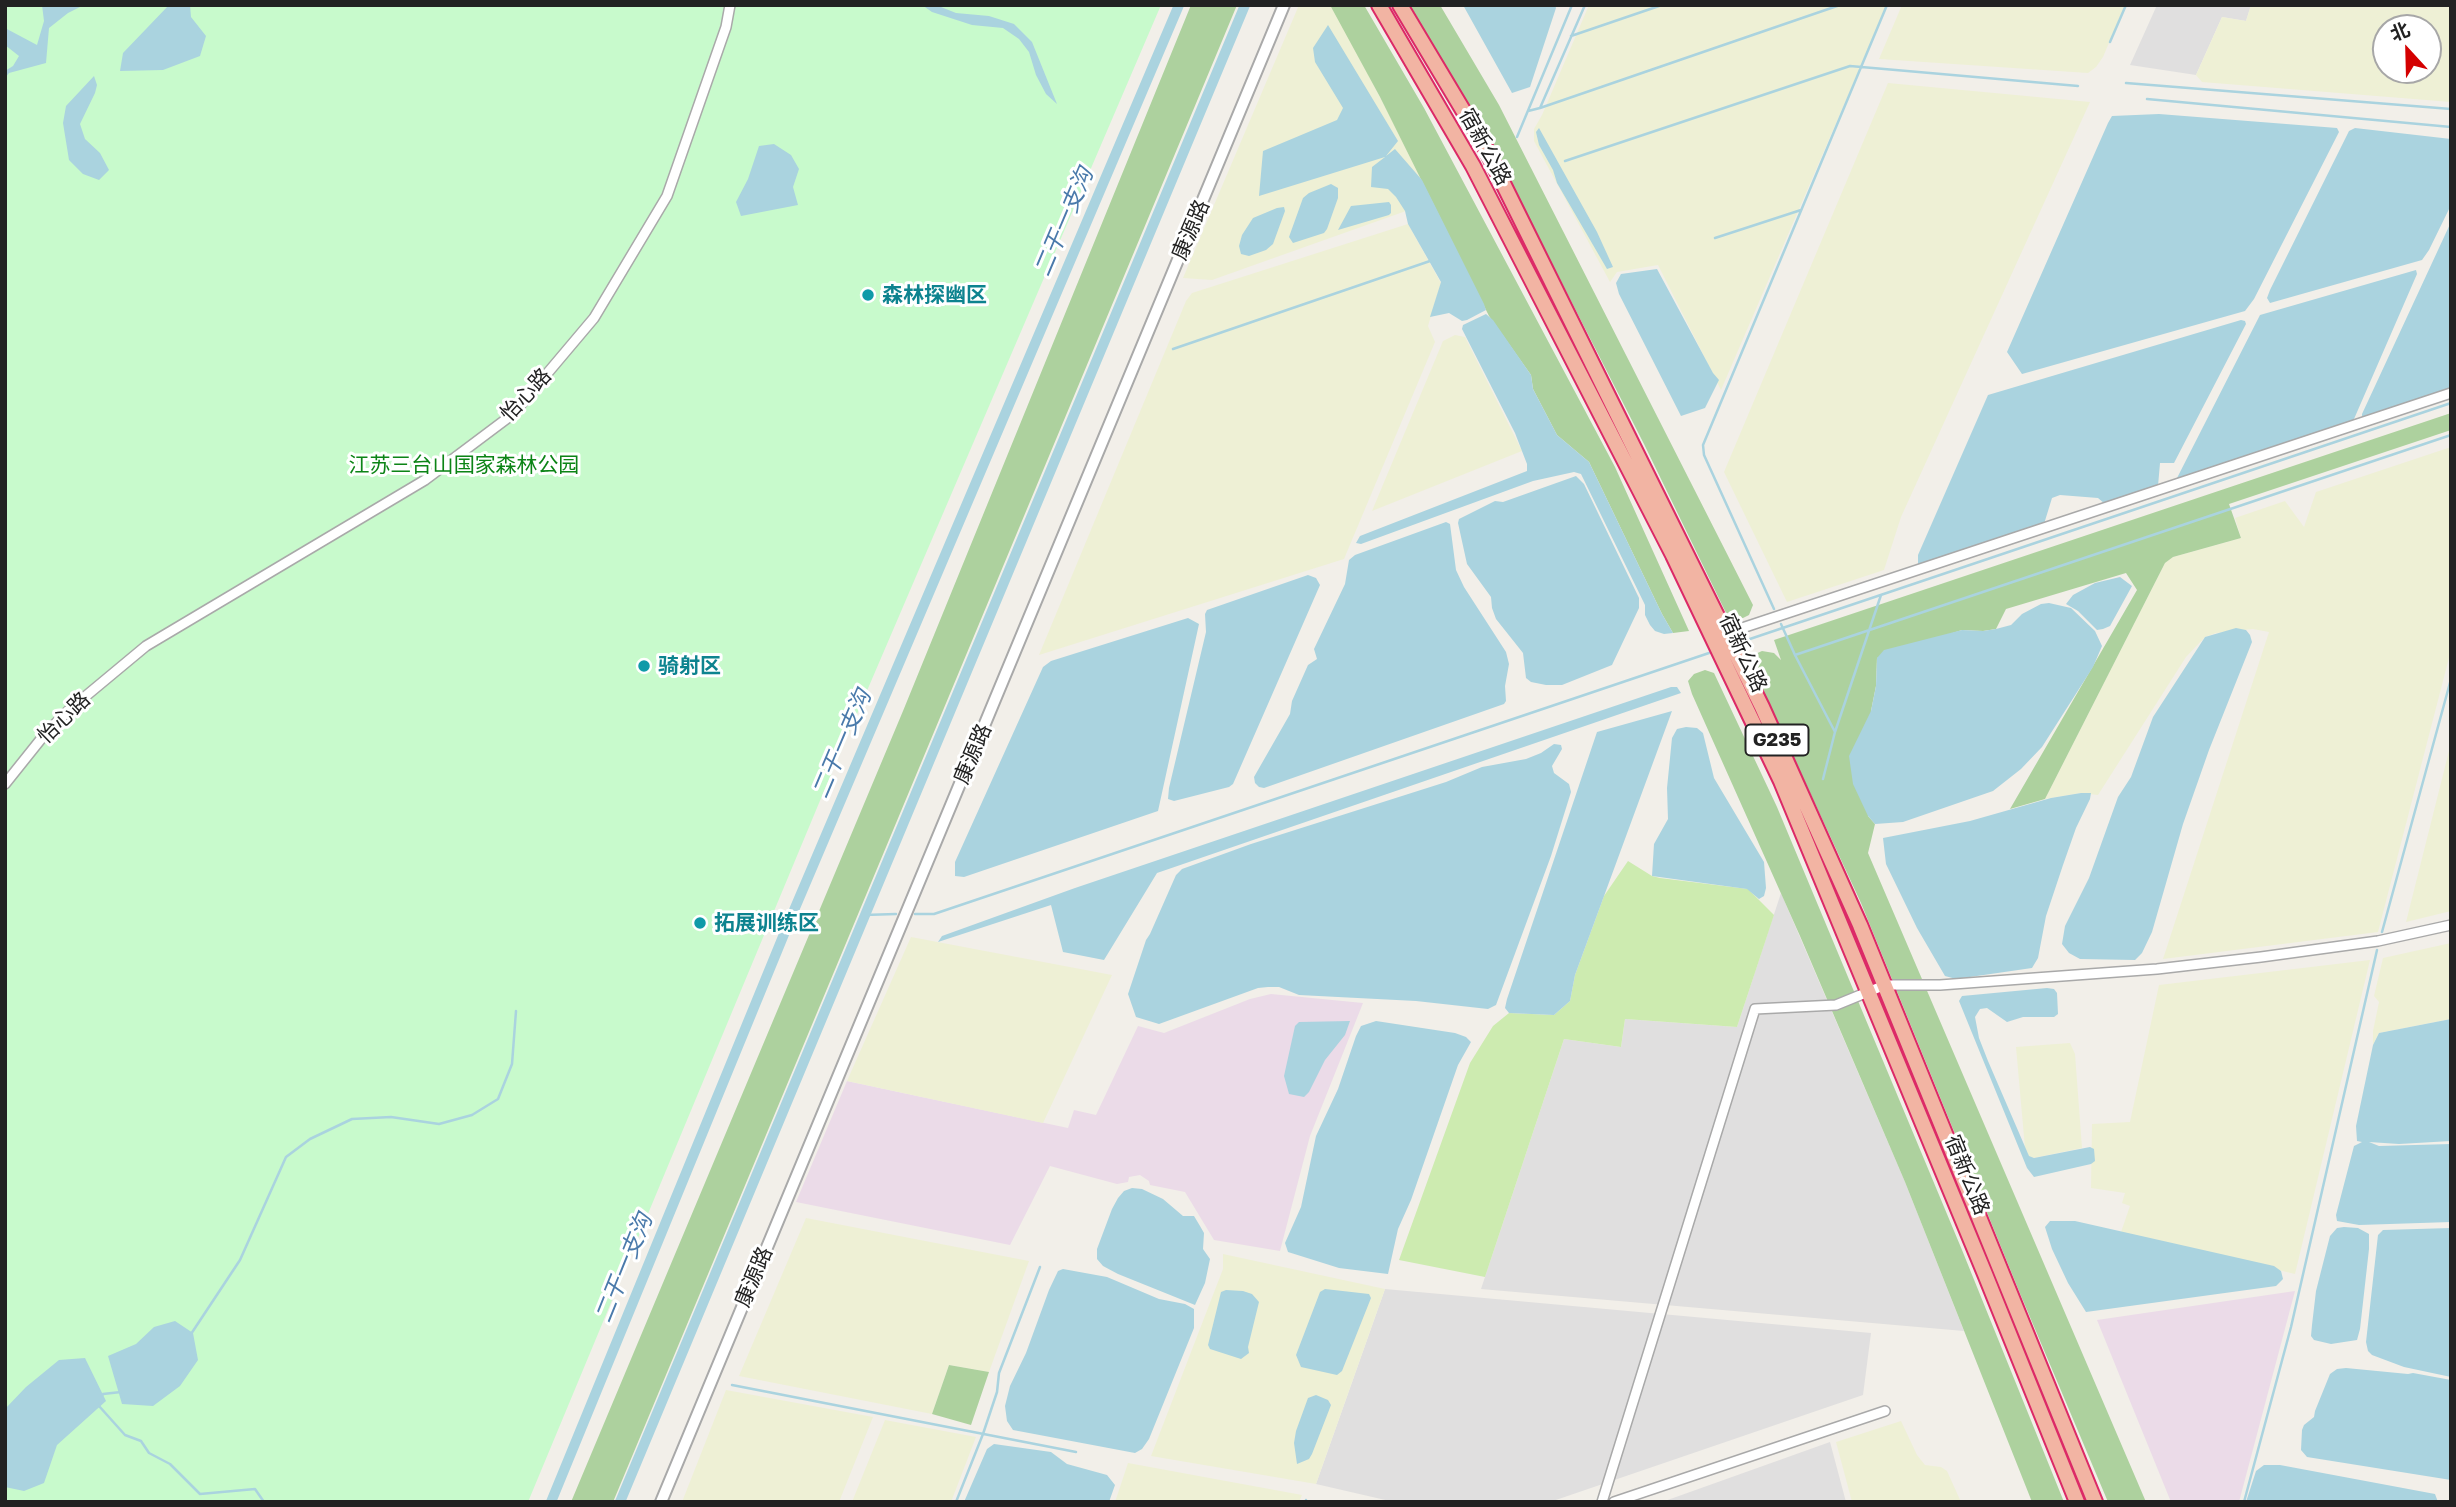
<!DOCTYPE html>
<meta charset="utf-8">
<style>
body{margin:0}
#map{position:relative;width:2456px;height:1507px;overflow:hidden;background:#f2efe9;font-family:"Golos Text","Noto Sans SC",sans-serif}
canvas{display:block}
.frame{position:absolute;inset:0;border:7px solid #222;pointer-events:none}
.north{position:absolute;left:2372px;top:14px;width:70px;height:70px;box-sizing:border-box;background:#fff;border:2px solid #a7a7a7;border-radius:50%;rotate:338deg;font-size:19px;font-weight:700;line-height:28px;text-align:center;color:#222}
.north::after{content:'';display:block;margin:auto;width:24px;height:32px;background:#d40000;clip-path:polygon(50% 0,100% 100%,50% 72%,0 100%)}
</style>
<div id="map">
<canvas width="2456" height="1507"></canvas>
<div class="frame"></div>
<div class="north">北</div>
</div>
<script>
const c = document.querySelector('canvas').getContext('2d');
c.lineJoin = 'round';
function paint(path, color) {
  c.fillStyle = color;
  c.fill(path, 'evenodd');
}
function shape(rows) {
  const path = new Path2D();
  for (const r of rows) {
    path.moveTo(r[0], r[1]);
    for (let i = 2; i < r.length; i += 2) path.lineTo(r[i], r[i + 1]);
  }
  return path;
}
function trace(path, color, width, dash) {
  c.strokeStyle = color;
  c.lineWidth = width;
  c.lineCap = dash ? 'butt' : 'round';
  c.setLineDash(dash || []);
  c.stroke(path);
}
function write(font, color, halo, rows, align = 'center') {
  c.font = font + ' "Golos Text","Noto Sans SC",sans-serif';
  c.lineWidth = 6;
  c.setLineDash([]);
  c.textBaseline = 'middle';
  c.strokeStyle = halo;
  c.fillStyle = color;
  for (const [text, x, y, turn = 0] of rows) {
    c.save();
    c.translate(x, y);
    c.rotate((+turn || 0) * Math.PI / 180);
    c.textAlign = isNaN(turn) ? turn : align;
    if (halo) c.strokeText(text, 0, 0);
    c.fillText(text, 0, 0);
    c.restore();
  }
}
paint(shape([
 [2157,5,2251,5,2246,21,2222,17,2196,75,2130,65],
 [1781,893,1905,1182,1964,1331,1481,1289,1564,1039,1621,1047,1625,1019,1737,1027],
 [1385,1289,1871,1333,1863,1395,1550,1502,1394,1502,1316,1484],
 [1830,1442,1846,1502,1662,1502]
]), '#e0dfdf');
paint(shape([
 [1271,994,1363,1003,1310,1136,1280,1251,1214,1240,1185,1192,1150,1185,1149,1181,1140,1175,1129,1177,1128,1182,1117,1184,1050,1166,1010,1245,796,1202,847,1081,1068,1128,1074,1110,1096,1115,1138,1026,1164,1033,1250,999],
 [2295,1291,2239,1502,2171,1502,2097,1320]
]), '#ebdbe8');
paint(shape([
 [1299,5,1332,5,1434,201,1212,280,1183,278],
 [1589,5,1887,5,1721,390,1658,265,1617,272,1610,282,1534,141,1534,129,1542,115],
 [1902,5,2125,5,2103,57,2096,67,2088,73,1879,59],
 [2251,5,2451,5,2451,102,2202,82,2196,75,2222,17,2246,21],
 [2386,28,2428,28,2428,70,2386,70],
 [1888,83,2090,102,1901,517,1884,570,1787,602,1724,472],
 [1408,224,1441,283,1428,326,1435,342,1344,559,1039,655,1186,301,1192,293],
 [1455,335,1465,337,1522,451,1372,511,1443,341],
 [2451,447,2451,650,2378,932,2163,959,2269,632,2253,629,2216,633,2205,637,2186,657,2098,795,2081,793,2045,799,2165,563,2173,557,2241,538,2235,518,2285,501,2304,527,2316,492],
 [2451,743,2451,911,2406,922],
 [911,937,1112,975,1043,1123,847,1081],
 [2451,943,2451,1019,2379,1033,2373,1045,2373,1031,2379,1002,2374,996,2383,958],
 [2370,960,2295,1274,2121,1232,2130,1206,2122,1203,2125,1193,2091,1188,2092,1124,2130,1122,2159,985],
 [2070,1043,2075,1054,2082,1148,2034,1158,2029,1157,2025,1148,2016,1047],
 [806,1218,1029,1261,989,1372,949,1365,932,1414,739,1376],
 [1223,1254,1385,1289,1316,1484,1151,1456,1223,1269],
 [726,1390,873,1417,839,1502,682,1502],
 [885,1420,976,1437,951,1502,852,1502],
 [1901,1421,1917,1455,1925,1465,1941,1467,1947,1471,1961,1502,1852,1502,1836,1442],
 [1128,1463,1302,1495,1299,1502,1115,1502]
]), '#eef0d5');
paint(shape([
 [1628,861,1652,876,1660,878,1748,889,1774,915,1737,1027,1625,1019,1621,1047,1564,1039,1485,1277,1399,1260,1470,1063,1493,1026,1509,1013,1554,1015,1570,1001,1575,975,1604,896]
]), '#cdebb0');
paint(shape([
 [1191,5,1237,5,613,1502,571,1502,903,711],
 [1330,5,1364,5,1424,108,1615,467,1689,631,1673,633,1662,614,1589,462,1557,435,1533,389,1531,375,1489,316,1380,97],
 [1410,5,1440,5,1499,105,1753,605,1749,615,1743,618,1728,617,1644,444,1495,152],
 [2451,413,2451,430,2229,504,2241,538,2173,557,2165,563,2045,799,2010,809,2137,590,2126,573,2006,609,1996,629,1983,631,1962,630,1877,658,1876,686,1871,711,1868,816,1875,824,1868,853,2146,1502,2108,1502,2019,1291,1861,903,1751,665,1753,655,1762,651,1774,653,1781,660,1774,640],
 [1705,670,1714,673,1777,807,1962,1250,2064,1502,2032,1502,1905,1182,1800,936,1692,694,1688,681,1694,674],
 [949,1365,989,1372,971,1425,932,1414]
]), '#add19e');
paint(shape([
 [5,5,1161,5,824,791,528,1502,5,1502]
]), '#c8facc');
paint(shape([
 [42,5,84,5,68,13,49,28,46,63,9,73,5,78,5,71,13,66,19,56,5,45,5,28,37,45,44,21],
 [169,5,190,5,191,17,206,36,200,56,163,70,120,71,123,53],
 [922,5,936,5,956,13,989,16,1014,24,1032,42,1057,104,1046,94,1036,75,1029,52,1019,39,1003,28,972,25,932,12],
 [1463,5,1555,5,1556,8,1530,87,1512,93],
 [1328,25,1398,141,1386,156,1395,149,1422,180,1484,304,1486,310,1467,320,1462,321,1449,313,1430,317,1441,282,1408,224,1405,211,1396,197,1388,189,1371,187,1372,167,1385,157,1259,196,1263,151,1337,120,1343,108,1315,62,1313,48],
 [94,76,97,85,95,93,80,124,85,139,100,153,109,170,99,180,83,174,69,160,63,123,66,106],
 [2159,114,2337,128,2339,132,2254,299,2245,311,2022,374,2007,352,2108,123,2112,116],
 [1539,128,1597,232,1613,267,1607,269,1557,183,1553,170,1539,145,1536,132],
 [2355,128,2451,139,2451,205,2429,250,2422,260,2270,303,2267,298,2270,290,2349,131],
 [774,144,791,155,799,169,793,187,798,205,741,216,736,202,748,179,759,146],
 [1331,184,1338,188,1338,198,1327,229,1324,233,1293,243,1289,237,1303,198,1309,193],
 [1389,202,1391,205,1391,213,1389,215,1338,230,1351,206],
 [1284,207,1285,211,1273,244,1266,250,1249,256,1241,254,1239,246,1242,235,1253,218,1277,208],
 [2451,222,2451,388,2362,418,2362,414],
 [1657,269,1713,373,1719,380,1705,408,1681,416,1619,294,1616,283,1621,274],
 [2416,270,2417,274,2354,419,2350,423,2176,480,2260,315],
 [1486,314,1493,320,1531,375,1533,389,1557,435,1589,462,1662,614,1673,633,1664,634,1655,631,1650,625,1645,615,1645,605,1581,474,1574,472,1533,481,1361,544,1356,543,1360,536,1527,471,1527,464,1515,433,1462,329,1463,325],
 [2241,320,2245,321,2246,324,2174,463,2160,463,2158,486,2105,504,2098,498,2060,495,2052,498,2044,524,1918,565,1918,555,1988,395],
 [1576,476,1584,484,1639,598,1639,608,1612,665,1562,685,1546,685,1531,682,1526,678,1523,653,1496,619,1492,608,1491,597,1467,564,1458,523,1459,519,1495,501,1503,502],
 [1446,522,1450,524,1456,570,1464,587,1506,652,1509,664,1505,686,1506,701,1504,704,1264,788,1259,787,1255,783,1254,777,1290,714,1292,701,1308,665,1317,659,1314,649,1345,584,1349,560,1355,555],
 [1308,575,1316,578,1320,585,1233,784,1229,787,1174,801,1168,799,1169,788,1206,632,1205,614,1207,610],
 [2120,577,2132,586,2110,626,2103,629,2097,630,2078,611,2066,604,2073,595,2095,583],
 [2049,603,2071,608,2095,631,2102,646,2093,667,2042,747,2021,769,1993,791,1903,822,1875,824,1868,816,1853,784,1849,756,1871,711,1876,686,1877,658,1884,650,1962,630,1983,631,1996,629,2011,625,2022,614,2041,604],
 [1188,618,1199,624,1158,811,964,877,955,876,955,862,1043,667,1051,661],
 [2236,628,2246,630,2250,635,2252,642,2209,750,2183,824,2152,932,2142,953,2135,960,2080,959,2069,953,2062,944,2065,926,2089,878,2118,797,2131,777,2153,717,2205,637],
 [1671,687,1677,687,1681,693,1157,873,1104,960,1063,952,1051,905,938,942,942,936,1075,888],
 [1672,711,1575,975,1570,1001,1554,1015,1509,1013,1505,1008,1507,999,1597,732],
 [1686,727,1697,728,1703,733,1714,778,1764,862,1766,888,1764,896,1759,899,1747,889,1652,876,1654,844,1668,819,1667,788,1672,738,1677,729],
 [1554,744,1561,745,1562,749,1552,766,1554,773,1569,784,1571,792,1551,856,1496,1005,1488,1009,1416,1001,1299,995,1279,987,1268,987,1258,988,1159,1024,1136,1017,1128,994,1146,940,1150,934,1176,875,1182,869,1251,844,1446,782,1482,767,1526,759,1541,753],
 [2081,793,2091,793,2090,799,2076,828,2063,865,2046,916,2038,958,2032,968,1956,979,1945,976,1917,928,1886,864,1883,838,1970,821,2051,798],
 [2047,988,2054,989,2057,993,2058,1014,2054,1017,2023,1017,2007,1022,1987,1008,1980,1009,1975,1017,1979,1038,1988,1061,2029,1156,2034,1158,2090,1147,2094,1149,2095,1161,2091,1164,2034,1177,2027,1168,1959,1001,1962,996],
 [2451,1019,2451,1141,2399,1144,2369,1142,2379,1146,2451,1144,2451,1222,2359,1225,2337,1221,2336,1215,2354,1146,2362,1142,2357,1141,2356,1126,2373,1045,2379,1033],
 [1350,1021,1345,1035,1325,1060,1309,1092,1304,1097,1289,1094,1284,1076,1295,1026,1299,1022],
 [1376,1021,1455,1033,1466,1037,1471,1042,1458,1065,1411,1200,1398,1229,1388,1274,1339,1268,1288,1252,1285,1243,1301,1207,1316,1136,1338,1089,1356,1036,1361,1026],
 [1132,1188,1142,1189,1163,1199,1183,1216,1194,1216,1200,1226,1204,1233,1203,1249,1210,1259,1205,1283,1195,1305,1118,1274,1103,1266,1097,1259,1097,1249,1112,1209,1118,1198,1124,1191],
 [2050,1221,2075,1221,2274,1266,2281,1271,2283,1279,2276,1286,2086,1312,2068,1283,2052,1249,2045,1227],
 [2344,1227,2358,1228,2369,1234,2369,1249,2360,1329,2357,1340,2331,1344,2314,1340,2311,1336,2312,1325,2316,1291,2330,1236,2337,1228],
 [2451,1228,2451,1377,2404,1367,2372,1355,2368,1351,2366,1342,2378,1235,2383,1230],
 [1063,1269,1107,1277,1159,1299,1185,1304,1194,1309,1194,1328,1149,1439,1142,1449,1135,1453,1013,1430,1007,1421,1005,1406,1010,1386,1026,1353,1049,1290,1058,1271],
 [1325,1289,1369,1294,1371,1298,1342,1371,1337,1375,1301,1367,1296,1355,1320,1292],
 [1226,1290,1243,1291,1252,1294,1259,1302,1248,1347,1249,1353,1241,1359,1210,1349,1208,1345,1221,1292],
 [175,1321,193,1333,198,1360,180,1386,153,1406,122,1404,108,1356,136,1344,154,1327],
 [85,1358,106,1401,57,1445,44,1483,24,1491,5,1487,5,1409,26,1387,59,1360],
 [2346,1368,2408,1374,2413,1373,2451,1380,2451,1480,2307,1457,2301,1450,2302,1430,2304,1425,2314,1417,2315,1411,2330,1374,2337,1369],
 [1316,1395,1328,1400,1331,1405,1312,1454,1309,1459,1297,1464,1294,1443,1296,1431,1308,1398],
 [994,1444,1051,1452,1067,1464,1107,1475,1115,1485,1109,1502,964,1502,987,1449],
 [2264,1465,2280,1465,2435,1494,2438,1502,2246,1502,2256,1471]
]), '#aad3df');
trace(shape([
 [1571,36,1662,5],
 [2110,42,2126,5],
 [2126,83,2451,109],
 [2147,99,2451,127],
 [1540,108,1840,5],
 [1528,111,1540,108,1585,5],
 [1517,137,1572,5],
 [1565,161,1850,66,2078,86],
 [1715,238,1801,210],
 [1173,349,1430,261],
 [1774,609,1704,455,1703,445,1887,5],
 [1781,624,1795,655,1835,732],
 [1741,642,2451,403],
 [1795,655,2451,435],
 [1823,779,1835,732,1881,595],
 [915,914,934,914,1709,653],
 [864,915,896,914],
 [2382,932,2451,679],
 [191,1334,240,1260,286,1157,310,1139,352,1119,391,1117,439,1124,472,1115,498,1099,512,1064,516,1011],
 [732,1385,1076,1452],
 [102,1396,103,1394,121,1392],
 [100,1403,99,1406,125,1435,141,1441,149,1453,170,1464,200,1494,255,1489,264,1502],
 [956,1502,983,1434,997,1392,999,1373,1040,1267],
 [1306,1502,1306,1500],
 [2244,1502,2291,1327,2377,950]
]), '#aad3df', 2.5);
trace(shape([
 [551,1502,789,922,1179,5],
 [620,1502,1245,5]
]), '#aad3df', 10);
const minor = shape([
 [1724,634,2451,393],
 [5,784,45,734,69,710,146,646,425,480,513,414,594,318,667,196,726,27,730,5],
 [1602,1502,1755,1009,1836,1005,1885,985,1940,985,2157,969,2261,957,2378,941,2451,925],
 [1614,1502,1885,1411]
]);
const tertiary = shape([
 [661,1502,1284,5]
]);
const trunk = shape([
 [1379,5,1473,166,1673,555,1781,781,1985,1274,2077,1502],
 [1400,5,1485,147,1762,707,1860,925,2095,1502]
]);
trace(minor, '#a9a9a9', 12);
trace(tertiary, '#a9a9a9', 14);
trace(trunk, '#dc2a67', 18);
trace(minor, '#fff', 9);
trace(tertiary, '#fff', 10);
trace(trunk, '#f2b4a3', 14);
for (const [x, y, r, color] of [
 [868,295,7,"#0f9aa8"],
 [644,666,7,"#0f9aa8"],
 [700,923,7,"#0f9aa8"]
]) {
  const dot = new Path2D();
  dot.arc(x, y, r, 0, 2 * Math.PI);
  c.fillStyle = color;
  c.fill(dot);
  trace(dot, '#fff', 2.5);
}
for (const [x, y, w] of [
 [1777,740,63]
]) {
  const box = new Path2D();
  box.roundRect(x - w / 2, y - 15.5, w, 31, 5);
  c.fillStyle = '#fff';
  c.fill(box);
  trace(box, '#222', 2);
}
write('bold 19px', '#222', null, [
 ["G235",1777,740]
]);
write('21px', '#222', '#fff', [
 ["宿新公路",1485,147,61],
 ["康源路",1191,230,-67],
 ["怡心路",526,395,-47],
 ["宿新公路",1743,653,65],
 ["怡心路",64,718,-44],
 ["康源路",973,754,-67],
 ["宿新公路",1967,1175,68],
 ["康源路",754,1277,-67]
]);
write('bold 21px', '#0d838f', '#fff', [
 ["森林探幽区",882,295],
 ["骑射区",658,666],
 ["拓展训练区",714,923]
], 'left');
write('21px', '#0c8416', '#fff', [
 ["江苏三台山国家森林公园",464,465]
]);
write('italic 23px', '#4a7aab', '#fff', [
 ["二干一支沟",1064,222,-67],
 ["二干一支沟",842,744,-67],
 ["二干一支沟",624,1268,-68]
]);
</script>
